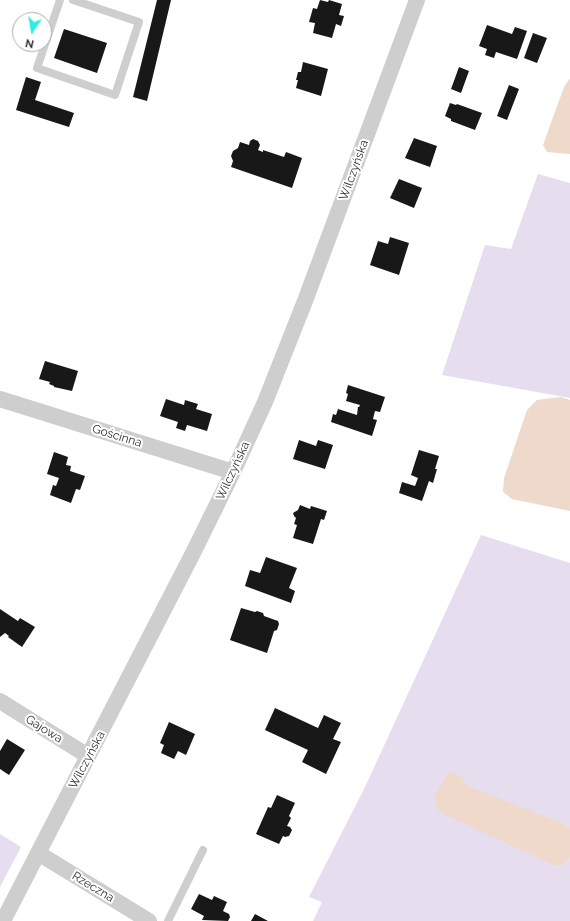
<!DOCTYPE html>
<meta charset="utf-8">
<style>
body{margin:0}
#map{position:relative;width:570px;height:921px;overflow:hidden;background:#fff;font-family:Raleway,sans-serif}
canvas{display:block}
.north{position:absolute;left:12px;top:12px;width:40px;height:40px;box-sizing:border-box;background:#fff;border:1px solid #adadad;border-radius:50%;rotate:192deg;font-size:11px;font-weight:700;line-height:16px;text-align:center;color:#313131}
.north::after{content:'';display:block;margin:auto;width:14px;height:18px;background:#2dede4;clip-path:polygon(50% 0,100% 100%,50% 72%,0 100%)}
</style>
<div id="map">
<canvas width="570" height="921"></canvas>
<div class="north">N</div>
</div>
<script>
const c = document.querySelector('canvas').getContext('2d');
c.lineJoin = 'round';
function paint(path, color) {
  c.fillStyle = color;
  c.fill(path, 'evenodd');
}
function shape(rows) {
  const path = new Path2D();
  for (const r of rows) {
    path.moveTo(r[0], r[1]);
    for (let i = 2; i < r.length; i += 2) path.lineTo(r[i], r[i + 1]);
  }
  return path;
}
function trace(path, color, width, dash) {
  c.strokeStyle = color;
  c.lineWidth = width;
  c.lineCap = dash ? 'butt' : 'round';
  c.setLineDash(dash || []);
  c.stroke(path);
}
function write(font, color, halo, rows, align = 'center') {
  c.font = font + ' Raleway,sans-serif';
  c.lineWidth = 4;
  c.setLineDash([]);
  c.textBaseline = 'middle';
  c.strokeStyle = halo;
  c.fillStyle = color;
  for (const [text, x, y, turn = 0] of rows) {
    c.save();
    c.translate(x, y);
    c.rotate((+turn || 0) * Math.PI / 180);
    c.textAlign = isNaN(turn) ? turn : align;
    if (halo) c.strokeText(text, 0, 0);
    c.fillText(text, 0, 0);
    c.restore();
  }
}
paint(shape([
 [538,174,570,183,570,398,442,375,485,245,511,249],
 [481,535,570,563,570,921,313,921,322,902,309,897,365,787],
 [0,834,21,847,0,887]
]), '#e6deee');
paint(shape([
 [570,78,570,154,547,152,543,145,564,87],
 [561,397,570,400,570,511,512,499,503,492,504,478,527,410,537,400],
 [452,772,463,778,467,786,560,822,570,829,570,856,568,860,562,865,553,865,444,814,436,807,435,796,447,774]
]), '#eed9ca');
paint(shape([
 [157,0,171,0,147,101,133,97],
 [320,0,328,2,329,0,342,4,339,15,344,16,341,26,336,24,332,38,313,33,315,23,309,22,313,8,317,9],
 [487,25,512,34,515,27,527,31,517,59,496,52,494,58,485,55,487,49,479,46],
 [64,29,107,43,97,73,54,58],
 [533,33,547,38,537,63,524,58],
 [303,62,328,69,321,96,296,88,298,80,296,80,298,72,301,72],
 [459,67,469,71,461,93,451,89],
 [26,77,41,82,35,100,74,113,69,127,16,110],
 [509,85,519,89,507,120,497,116],
 [450,103,456,105,457,104,482,113,475,130,451,121,451,119,445,116],
 [414,138,437,146,430,167,405,158],
 [253,139,258,141,260,145,258,150,263,152,263,150,284,157,286,152,302,158,292,188,231,167,233,161,231,156,233,151,238,148,240,142,249,145,250,141],
 [399,179,422,188,414,208,390,198],
 [390,237,409,243,399,275,370,265,378,241,388,244],
 [45,361,78,371,72,391,54,387,54,386,49,384,50,382,39,379],
 [348,385,385,397,380,412,375,411,373,419,377,420,372,436,331,422,333,414,336,415,338,409,357,415,358,407,359,407,360,405,346,401,348,394,346,393],
 [166,399,184,405,185,400,198,404,196,409,212,414,207,431,187,425,185,431,176,428,178,422,160,416],
 [299,440,316,446,318,440,333,445,325,469,293,459],
 [419,450,439,456,435,469,437,469,433,483,429,481,422,501,399,493,402,482,415,486,418,478,411,475],
 [54,452,68,457,66,465,71,466,70,471,85,476,80,490,76,489,71,503,50,495,53,485,56,486,59,478,47,474],
 [300,505,310,509,311,506,327,511,324,520,321,519,313,544,293,538,297,525,294,524,296,518,294,516,293,513,298,510],
 [266,557,297,568,289,588,295,591,291,603,245,586,250,570,260,573],
 [241,608,255,612,257,611,263,613,264,616,278,621,279,624,277,630,274,631,267,653,230,640],
 [0,609,18,621,20,618,35,627,22,647,8,637,9,636,5,633,0,637],
 [275,708,318,728,324,715,341,723,333,739,341,742,326,774,302,762,308,750,265,730],
 [169,722,195,734,186,755,178,751,174,759,161,753,164,745,160,743],
 [7,739,25,750,9,775,0,769,0,751],
 [277,795,295,803,289,816,291,818,287,826,290,827,292,830,289,836,285,837,283,836,279,844,256,834,268,807,271,808],
 [199,894,212,900,214,896,227,902,223,911,229,914,230,917,228,921,202,920,204,916,191,909],
 [255,914,268,921,251,921]
]), '#181818');
trace(shape([
 [60,0,37,68,115,95,139,22,73,0],
 [168,921,203,850]
]), '#cecece', 8);
trace(shape([
 [0,399,233,472],
 [0,701,88,756],
 [38,853,149,921],
 [3,921,192,555,233,472,265,402,305,301,417,0]
]), '#cecece', 16);
write('12px', '#313131', '#fff', [
 ["Wilczyńska",354,170,-70],
 ["Gościnna",117,436,17],
 ["Wilczyńska",233,471,-65],
 ["Gajowa",44,729,32],
 ["Wilczyńska",87,760,-62],
 ["Rzeczna",93,887,31]
]);
</script>
